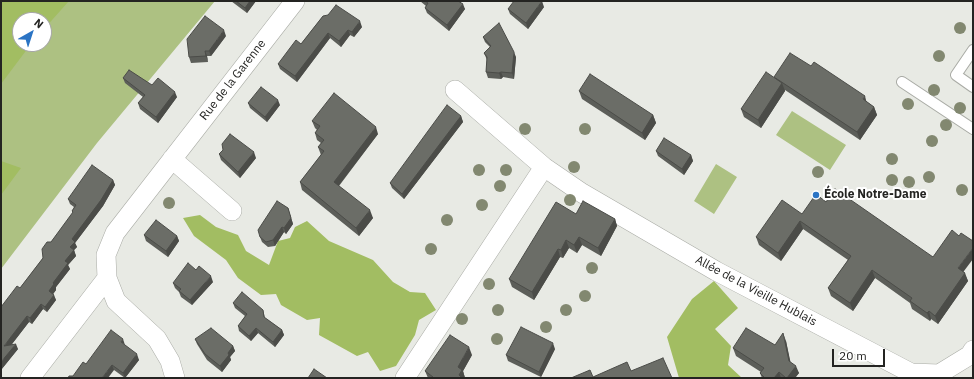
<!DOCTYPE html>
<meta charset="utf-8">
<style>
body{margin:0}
#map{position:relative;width:974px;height:379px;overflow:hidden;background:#e8eae4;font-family:"IBM Plex Sans",sans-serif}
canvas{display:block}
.frame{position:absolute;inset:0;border:2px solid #242422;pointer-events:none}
.north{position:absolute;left:12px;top:12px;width:40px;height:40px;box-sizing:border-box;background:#fff;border:1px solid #a7a7a7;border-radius:50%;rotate:39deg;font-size:11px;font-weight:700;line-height:16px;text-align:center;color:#242422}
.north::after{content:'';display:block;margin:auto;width:14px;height:18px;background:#2b74c4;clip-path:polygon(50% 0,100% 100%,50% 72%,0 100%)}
.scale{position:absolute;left:832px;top:349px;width:53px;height:18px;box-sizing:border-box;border:2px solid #242422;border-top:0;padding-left:5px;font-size:12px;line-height:14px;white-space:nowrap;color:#242422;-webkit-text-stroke:3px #fff;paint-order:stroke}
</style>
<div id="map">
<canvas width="974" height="379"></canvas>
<div class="frame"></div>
<div class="north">N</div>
<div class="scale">20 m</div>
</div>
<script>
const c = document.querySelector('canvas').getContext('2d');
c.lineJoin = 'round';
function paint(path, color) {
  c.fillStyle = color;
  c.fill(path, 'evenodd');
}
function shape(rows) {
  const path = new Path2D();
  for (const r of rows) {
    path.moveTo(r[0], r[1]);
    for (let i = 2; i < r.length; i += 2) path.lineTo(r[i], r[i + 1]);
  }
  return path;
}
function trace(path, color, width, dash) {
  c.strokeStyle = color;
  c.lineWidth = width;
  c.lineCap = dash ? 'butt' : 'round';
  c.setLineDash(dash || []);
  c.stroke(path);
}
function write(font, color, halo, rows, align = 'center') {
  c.font = font + ' "IBM Plex Sans",sans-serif';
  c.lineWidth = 4;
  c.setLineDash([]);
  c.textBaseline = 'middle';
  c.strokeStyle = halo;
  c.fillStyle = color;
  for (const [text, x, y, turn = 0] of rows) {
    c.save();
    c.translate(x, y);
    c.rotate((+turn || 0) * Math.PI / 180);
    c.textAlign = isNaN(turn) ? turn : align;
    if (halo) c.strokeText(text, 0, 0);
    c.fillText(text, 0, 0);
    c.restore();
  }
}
paint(shape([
 [1,1,215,1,97,143,1,269],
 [20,20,44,20,44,44,20,44],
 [792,111,846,145,830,170,776,135],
 [716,164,737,177,714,214,694,201]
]), '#adc182');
paint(shape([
 [1,1,69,1,44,29,44,20,20,20,20,44,31,44,1,84],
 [1,161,21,168,1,195],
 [200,215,216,227,238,235,246,251,269,265,278,241,290,238,295,227,307,221,329,241,373,260,393,282,410,292,425,293,436,310,419,320,415,335,396,366,380,371,368,352,357,356,319,335,320,318,307,320,281,305,276,294,261,295,238,278,226,260,194,236,183,218],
 [714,281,738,308,715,329,731,346,728,365,742,378,679,378,667,337,692,299]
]), '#a2bd62');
const service = shape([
 [973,50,956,75,973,87],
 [902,82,973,129]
]);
const minor = shape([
 [172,159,232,211],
 [544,167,582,193,716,271,911,373,939,374,970,355,973,350],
 [30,378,107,278],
 [175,378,170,361,157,339,116,301,107,278,106,255,115,233,295,1],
 [405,378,544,167,455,90]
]);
trace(service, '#a9aba5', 12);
trace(minor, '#a9aba5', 20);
trace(service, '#fff', 10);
trace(minor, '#fff', 19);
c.fillStyle = '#828870';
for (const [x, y] of [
 [960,28],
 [939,56],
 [934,90],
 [908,104],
 [960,108],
 [946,125],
 [525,129],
 [585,129],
 [932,141],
 [892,159],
 [574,167],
 [479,170],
 [506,170],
 [818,172],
 [929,177],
 [892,180],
 [909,182],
 [500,186],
 [962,190],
 [570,200],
 [169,203],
 [482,205],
 [447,220],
 [431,249],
 [592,268],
 [489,284],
 [585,296],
 [498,310],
 [566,310],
 [462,319],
 [546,327],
 [497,339]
]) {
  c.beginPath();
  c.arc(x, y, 6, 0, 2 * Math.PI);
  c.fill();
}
paint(shape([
 [231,1,256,1,247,13],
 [420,1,458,1,465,9,449,31,427,13,425,8,426,6],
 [544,7,528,29,510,14,508,9],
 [323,16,362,27,354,37,350,35,341,47,330,38,297,82,280,69,278,64,301,44],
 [226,36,211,56,207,56,208,62,191,63,189,57],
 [483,37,516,57,514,79,503,77,501,79,488,78,486,72,487,60,484,53,490,47,485,42],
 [774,77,867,102,874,107,877,115,860,140,785,90,785,91,761,128,744,117,741,109,775,79],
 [123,78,152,85,177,97,158,123,140,109,138,103,143,97,125,83],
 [579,91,653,115,656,123,645,140,582,99],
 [248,103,280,105,267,122,250,108],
 [461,116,463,122,404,199,392,188,390,183],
 [312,121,378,134,339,186,373,218,359,236,302,190,300,182,321,155,318,147,321,143,317,140,315,133,317,130,315,128],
 [656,151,691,155,693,161,684,175,658,156],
 [219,154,256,158,240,178,221,160],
 [113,180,115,185,103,206,75,243,77,247,74,250,76,256,68,265,70,269,56,287,56,290,53,294,56,300,47,312,43,309,32,324,29,322,11,345,18,349,1,370,20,288,43,258,51,242,73,213,72,211,74,207,70,204,68,199],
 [826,202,933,257,964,272,968,281,938,324,931,319,930,321,912,309,910,303,875,278,853,311,831,296,828,288,848,260,803,229,781,261,759,245,756,237],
 [288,208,293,224,286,234,284,232,275,246,268,247,262,242,260,237],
 [576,214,615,219,617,226,601,256,582,245,577,253,569,248,563,258,560,257,534,300,512,287,509,279],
 [144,235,177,236,179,241,168,257,146,241],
 [213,282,192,305,181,297,179,292,175,288,173,283],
 [233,303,263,310,265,318,282,330,284,335,275,347,258,333,251,341,239,331,238,326,245,316,235,308],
 [195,339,233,346,235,351,230,357,231,360,222,372,207,360,197,344],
 [786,341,790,362,799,373,795,378,762,378,760,373,761,372,736,356,733,348,775,345],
 [125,345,139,360,125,378,114,370,73,376,86,364],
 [555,349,541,377,508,361,506,355],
 [472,355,463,371,465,378,428,378,425,371]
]), '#5c5e59');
paint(shape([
 [250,1,256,1,247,13,245,8],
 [542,1,544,7,528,29,526,23],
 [463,4,465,9,449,31,447,25],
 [360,21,362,27,354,37,352,32],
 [224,30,226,36,211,56,209,51],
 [348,30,350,35,341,47,339,41],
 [328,33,330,38,297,82,295,76],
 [205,51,207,56,208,62,206,56],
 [514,52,516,57,514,79,512,73],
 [501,72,503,77,501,79,499,73],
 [782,83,785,91,761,128,758,120],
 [175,92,177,97,158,123,156,117],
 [865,96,867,104,863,99],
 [278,100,280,105,267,122,265,117],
 [874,107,877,115,860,140,857,132],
 [653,115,656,123,645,140,642,133],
 [461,116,463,122,404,199,402,194],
 [376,127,378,134,336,189,334,182],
 [254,152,256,158,240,178,238,172],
 [691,155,693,161,684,175,682,169],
 [113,180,115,185,103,206,75,243,77,247,74,250,76,256,68,265,70,269,56,287,56,290,51,297,49,291,70,247,72,239],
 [288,208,293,224,286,234,284,228],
 [370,210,373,218,359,236,356,228],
 [615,219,617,226,601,256,598,248],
 [800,221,803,229,781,261,778,253],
 [282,227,284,232,275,246,273,240],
 [177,236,179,241,168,257,166,251],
 [579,237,582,245,577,253,574,245],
 [566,240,569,248,563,258,561,250],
 [973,248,973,259,961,275,958,268],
 [558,249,560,257,534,300,532,292],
 [872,270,875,278,853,311,850,303],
 [965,273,968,281,938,324,935,316],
 [211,276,213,282,192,305,190,300],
 [54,295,56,300,47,312,45,307],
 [41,304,43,309,32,324,30,318],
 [929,311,931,319,930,321,927,313],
 [27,316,29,322,6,352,4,346],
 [256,328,258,333,251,341,249,336],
 [282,330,284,335,275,347,273,342],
 [783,333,786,341,792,369,789,361],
 [123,339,125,345,121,342],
 [553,343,555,349,541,377,539,372],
 [16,344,18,349,1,370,1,362],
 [233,346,235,351,230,357,231,360,222,372,220,366,228,353],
 [469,347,472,355,463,371,465,378,460,378,459,375,458,367],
 [137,354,139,360,125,378,123,373],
 [112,365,114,370,108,378,102,378],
 [796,366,799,373,795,378,787,378],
 [779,372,781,378,774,378]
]), '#4b4c48');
const building = shape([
 [236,1,250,1,245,8,236,1],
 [425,1,458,1,463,4,447,25,425,8,428,3,425,1],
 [514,1,542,1,526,23,508,9,514,1],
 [336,5,360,21,352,32,348,30,339,41,328,33,295,76,278,64,296,40,301,44,323,16,328,15,336,5],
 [205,16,224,30,209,51,205,51,206,56,189,57,187,39,205,16],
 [499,23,514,52,512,73,501,72,499,73,486,72,487,57,484,53,491,46,483,37,499,23],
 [790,53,811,66,814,62,865,96,863,99,874,107,857,132,774,77,790,53],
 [129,70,152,85,158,78,175,92,156,117,138,103,145,95,123,78,129,70],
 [766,72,782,83,758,120,741,109,766,72],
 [590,74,653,115,642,133,579,91,590,74],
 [261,87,278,100,265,117,248,103,261,87],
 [334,93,376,127,334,182,370,210,356,228,300,182,324,151,318,147,324,140,315,133,320,126,312,121,334,93],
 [447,105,461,116,402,194,390,183,447,105],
 [230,134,254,152,238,172,219,154,223,150,222,144,230,134],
 [664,138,691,155,682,169,656,151,664,138],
 [92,165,113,180,101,200,72,239,75,242,70,247,74,250,65,261,68,263,53,283,54,284,49,291,54,295,45,307,41,304,30,318,27,316,4,346,16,344,1,362,1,307,17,286,20,288,43,258,42,249,47,242,51,242,73,212,72,211,76,205,68,199,92,165],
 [835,189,933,257,952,230,959,236,961,233,973,241,973,248,958,268,965,273,935,316,929,311,927,313,910,301,912,298,872,270,850,303,828,288,851,256,800,221,778,253,756,237,782,200,802,214,816,194,826,202,835,189],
 [277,201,288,208,291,218,284,228,282,227,273,240,266,242,260,237,258,230,277,201],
 [583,201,615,219,598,248,579,237,574,245,566,240,561,250,558,249,532,292,509,279,556,202,576,214,583,201],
 [156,220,177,236,166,251,144,235,156,220],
 [188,263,196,270,199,266,211,276,190,300,179,291,181,289,173,283,188,263],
 [242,292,263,310,264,317,282,330,273,342,256,328,249,336,238,326,247,314,233,303,242,292],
 [521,327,553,343,539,372,506,355,521,327],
 [211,328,233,346,228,353,229,355,220,366,205,354,195,339,211,328],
 [746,328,775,345,783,333,789,361,796,366,787,378,786,378,779,372,774,378,765,378,760,373,764,368,733,348,746,328],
 [111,330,123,339,121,342,137,354,123,373,112,365,102,378,68,378,69,376,73,376,83,362,86,364,111,330],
 [450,335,469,347,458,367,462,370,459,375,461,377,461,378,432,378,433,377,425,371,450,335],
 [663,358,672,378,571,378,590,370,593,377,627,362,631,371,663,358],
 [314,369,327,378,308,378,314,369]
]);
paint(building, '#6b6d67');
trace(building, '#4b4c48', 1);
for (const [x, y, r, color] of [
 [816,195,4,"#2b74c4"]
]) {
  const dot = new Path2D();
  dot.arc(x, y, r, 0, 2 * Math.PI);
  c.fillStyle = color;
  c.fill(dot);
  trace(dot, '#fff', 1.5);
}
write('12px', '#242422', '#fff', [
 ["Rue de la Garenne",233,80,-52],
 ["Allée de la Vieille Hublais",756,291,28]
]);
write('bold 12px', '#242422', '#fff', [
 ["École Notre-Dame",824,195]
], 'left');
</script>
